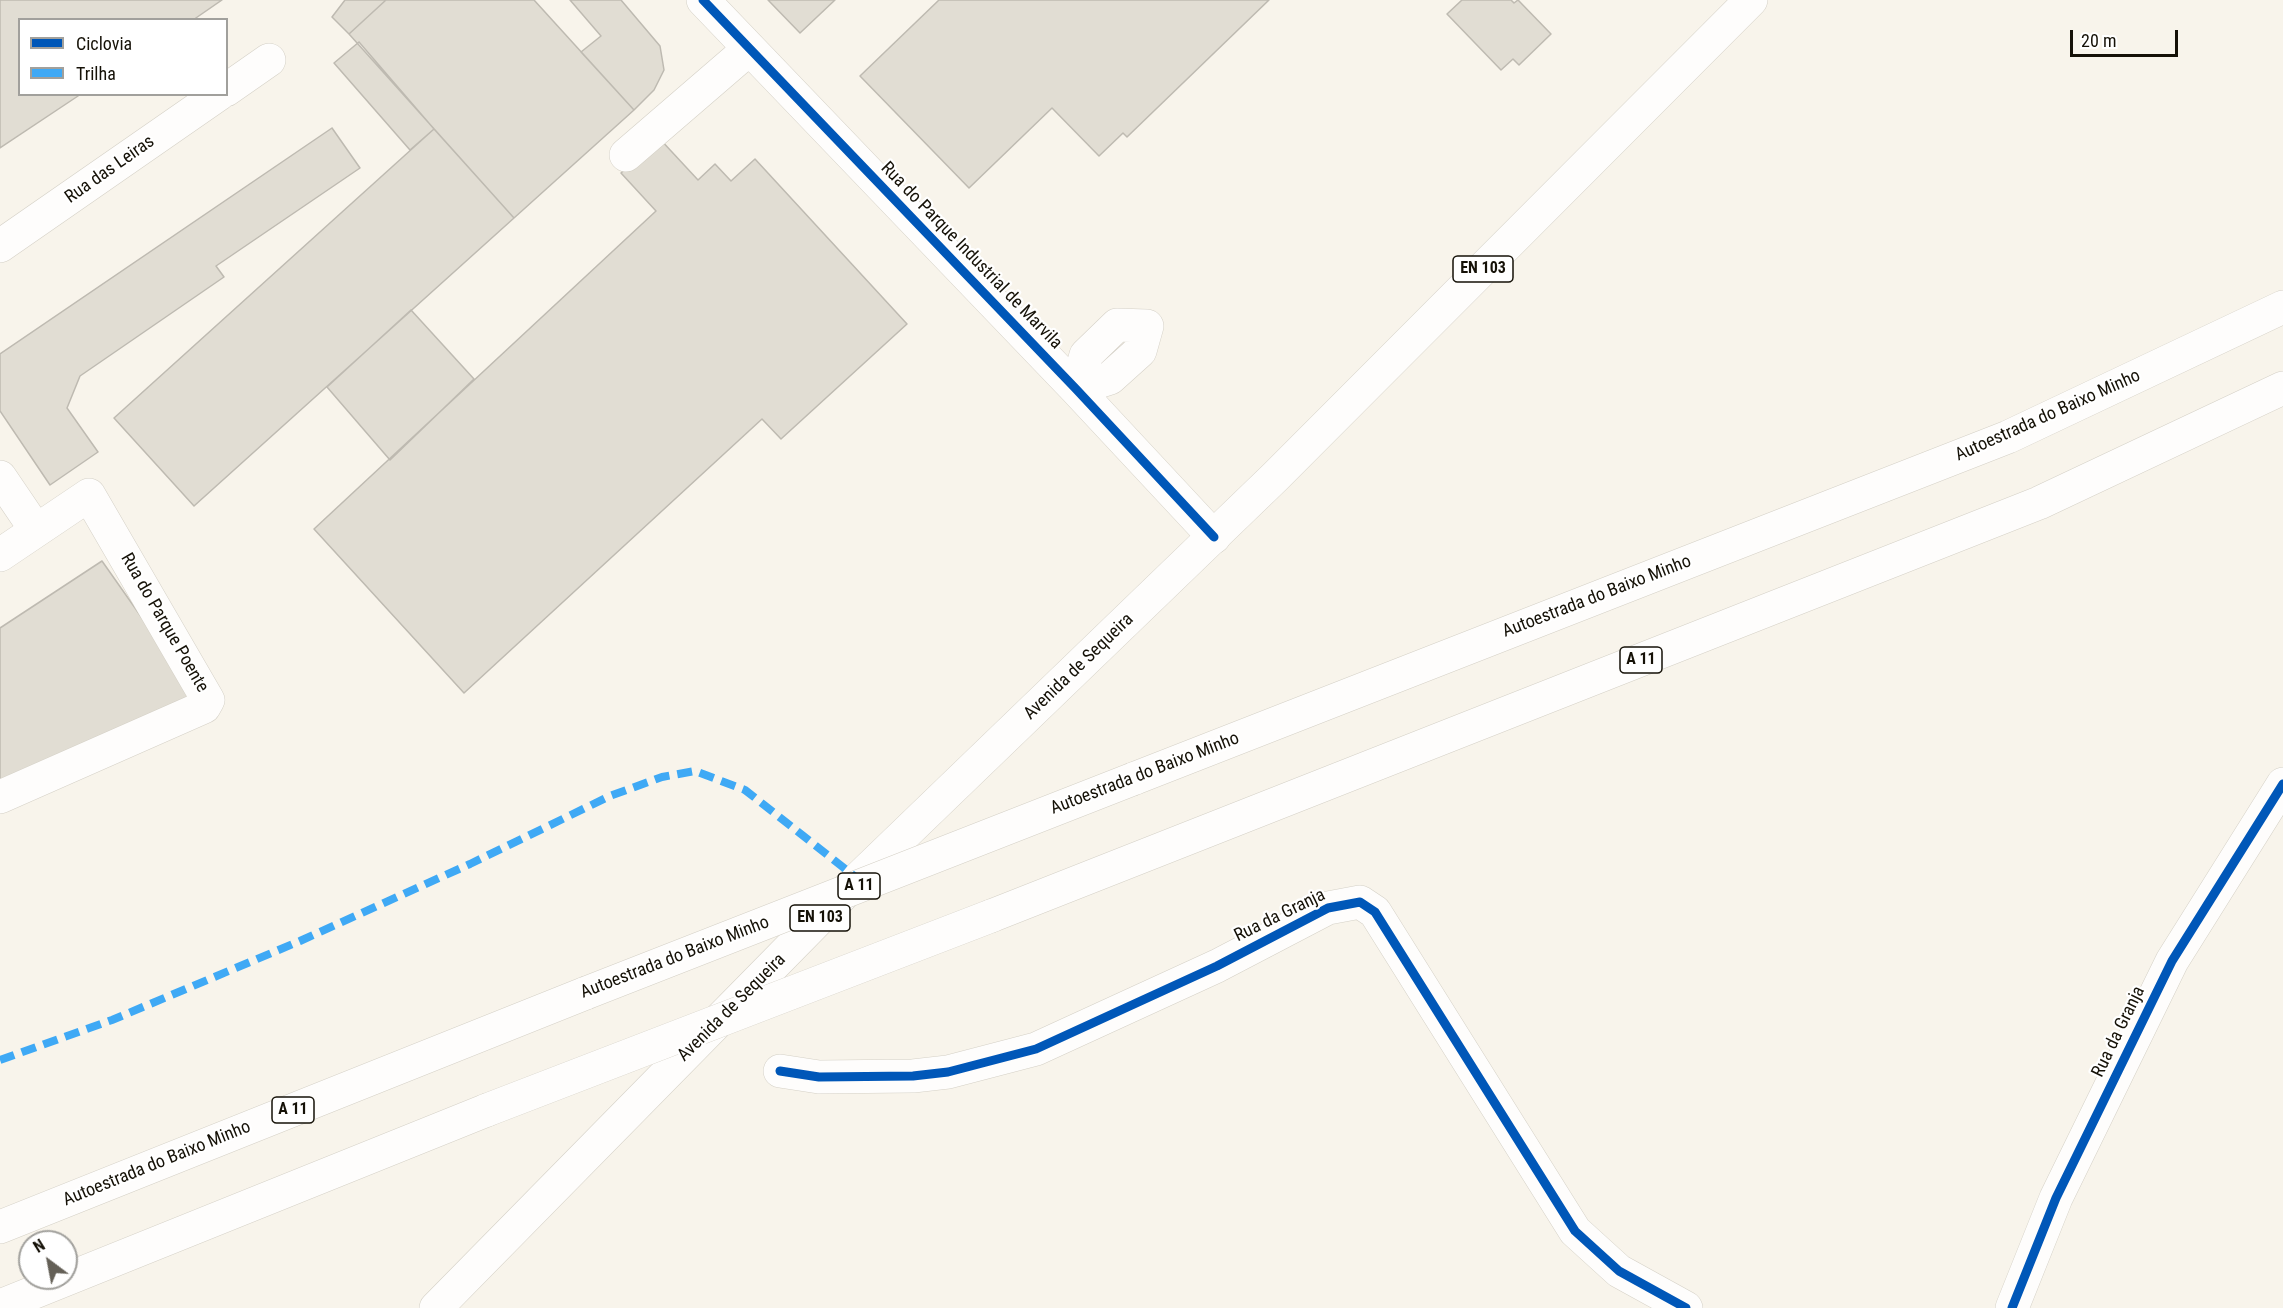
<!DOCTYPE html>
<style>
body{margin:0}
#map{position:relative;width:2283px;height:1308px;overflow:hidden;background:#f8f4eb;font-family:"Roboto Condensed",sans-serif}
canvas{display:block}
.legend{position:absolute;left:18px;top:18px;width:210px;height:78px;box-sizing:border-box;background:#fff;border:2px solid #a1a09c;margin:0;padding:8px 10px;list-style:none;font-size:18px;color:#151107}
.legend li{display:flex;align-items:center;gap:12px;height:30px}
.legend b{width:30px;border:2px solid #a1a09c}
.north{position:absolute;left:18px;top:1230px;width:60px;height:60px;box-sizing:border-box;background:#fff;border:2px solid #a1a09c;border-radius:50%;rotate:328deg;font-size:16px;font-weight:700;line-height:24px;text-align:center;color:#151107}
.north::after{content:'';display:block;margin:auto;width:21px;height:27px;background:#646057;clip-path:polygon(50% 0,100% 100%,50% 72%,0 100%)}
.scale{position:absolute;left:2070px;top:30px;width:108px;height:27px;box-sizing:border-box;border:3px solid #151107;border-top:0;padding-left:8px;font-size:18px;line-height:21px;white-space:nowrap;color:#151107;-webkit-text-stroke:4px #fff;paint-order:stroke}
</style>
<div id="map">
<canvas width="2283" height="1308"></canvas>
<ul class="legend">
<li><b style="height:8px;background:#0057b8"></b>Ciclovia</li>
<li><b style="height:8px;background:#3fa9f5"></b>Trilha</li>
</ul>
<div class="north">N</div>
<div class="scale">20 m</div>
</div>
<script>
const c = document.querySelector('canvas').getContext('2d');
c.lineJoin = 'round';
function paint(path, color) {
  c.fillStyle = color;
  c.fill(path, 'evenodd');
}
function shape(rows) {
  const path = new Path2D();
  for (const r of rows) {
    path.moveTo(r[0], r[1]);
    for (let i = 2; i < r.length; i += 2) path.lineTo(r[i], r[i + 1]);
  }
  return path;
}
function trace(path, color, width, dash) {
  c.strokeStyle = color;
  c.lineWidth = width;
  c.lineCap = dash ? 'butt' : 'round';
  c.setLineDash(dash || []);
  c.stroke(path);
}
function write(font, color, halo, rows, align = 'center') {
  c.font = font + ' "Roboto Condensed",sans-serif';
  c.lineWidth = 4.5;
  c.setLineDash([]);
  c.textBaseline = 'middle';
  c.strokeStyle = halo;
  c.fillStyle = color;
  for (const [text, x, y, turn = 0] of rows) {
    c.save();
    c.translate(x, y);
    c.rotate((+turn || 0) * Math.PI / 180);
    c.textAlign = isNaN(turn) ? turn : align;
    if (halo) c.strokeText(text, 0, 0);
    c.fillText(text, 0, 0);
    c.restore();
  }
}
const building = shape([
 [0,0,222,0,193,20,20,20,20,94,81,94,0,148,0,0],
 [345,0,386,0,349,34,332,17,345,0],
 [386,0,534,0,634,110,514,218,349,34,386,0],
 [570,0,621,0,660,46,664,70,654,90,634,110,581,52,601,36,570,0],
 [768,0,835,0,800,33,768,0],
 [939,0,1269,0,1127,137,1123,133,1099,156,1052,108,969,188,860,76,939,0],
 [1462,0,1511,0,1514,3,1518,0,1551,34,1519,65,1513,59,1501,70,1447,14,1462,0],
 [359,42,434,129,410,150,334,63,359,42],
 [332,128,360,168,216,266,224,277,80,376,67,408,98,452,50,485,0,411,0,354,332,128],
 [434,129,514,218,194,506,114,418,434,129],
 [659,138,698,180,715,164,731,181,755,159,907,324,781,439,762,419,464,693,314,529,656,211,621,173,659,138],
 [411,310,474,379,390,460,327,387,411,310],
 [102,561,199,699,0,790,0,628,102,561]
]);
paint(building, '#e1ddd3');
trace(building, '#bebab1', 1.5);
const minor = shape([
 [703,0,1076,389,1214,537],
 [226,90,269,60],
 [626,155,749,49],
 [0,246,219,94],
 [1117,325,1147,326,1140,351,1110,378,1076,389,1086,355,1117,325],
 [0,477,36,530],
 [0,555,89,495,208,700,204,707,0,797],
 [780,1071,819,1077,913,1076,948,1072,1036,1049,1217,966,1328,908,1360,902,1375,912,1575,1231,1619,1271,1686,1308],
 [2012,1308,2056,1198,2172,961,2283,784]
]);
const major = shape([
 [436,1308,858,879,1275,477,1751,0]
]);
const highway = shape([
 [1133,779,2008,437,2283,307],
 [991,916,2039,503,2283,388],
 [0,1227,586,993],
 [0,1306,487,1110]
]);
trace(minor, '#d4d0c6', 34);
trace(major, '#d4d0c6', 34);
trace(highway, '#d4d0c6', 34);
trace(minor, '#fefdfc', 33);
trace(major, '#fefdfc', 33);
trace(highway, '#fefdfc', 33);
const highwayBridge = shape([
 [586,993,1133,779],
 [487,1110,991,916]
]);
trace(highwayBridge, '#d4d0c6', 34, []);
trace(highwayBridge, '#fefdfc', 33);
trace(shape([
 [0,1060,112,1020,300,941,470,864,610,796,662,777,695,771,745,790,858,879]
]), '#3fa9f5', 8, [15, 8]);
trace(shape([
 [703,0,1076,389,1214,537],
 [780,1071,819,1077,913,1076,948,1072,1036,1049,1217,966,1328,908,1360,902,1375,912,1575,1231,1619,1271,1686,1308],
 [2012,1308,2056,1198,2172,961,2283,784]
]), '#0057b8', 9);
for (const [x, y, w] of [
 [1483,269,60],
 [1641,660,42],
 [859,886,42],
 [820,918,60],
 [293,1110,42]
]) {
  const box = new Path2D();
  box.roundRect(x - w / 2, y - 13, w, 26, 4.5);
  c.fillStyle = '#fff';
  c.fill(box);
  trace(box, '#151107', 1.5);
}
write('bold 16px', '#151107', null, [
 ["EN 103",1483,269],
 ["A 11",1641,660],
 ["A 11",859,886],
 ["EN 103",820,918],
 ["A 11",293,1110]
]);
write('18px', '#151107', '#fff', [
 ["Rua das Leiras",110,170,-35],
 ["Rua do Parque Industrial de Marvila",971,256,46],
 ["Autoestrada do Baixo Minho",2048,416,-24],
 ["Autoestrada do Baixo Minho",1597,597,-21],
 ["Rua do Parque Poente",164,623,60],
 ["Avenida de Sequeira",1079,667,-44],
 ["Autoestrada do Baixo Minho",1145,774,-21],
 ["Rua da Granja",1280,916,-26],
 ["Autoestrada do Baixo Minho",675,958,-21],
 ["Avenida de Sequeira",732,1008,-45],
 ["Rua da Granja",2119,1032,-64],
 ["Autoestrada do Baixo Minho",157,1164,-22]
]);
</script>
